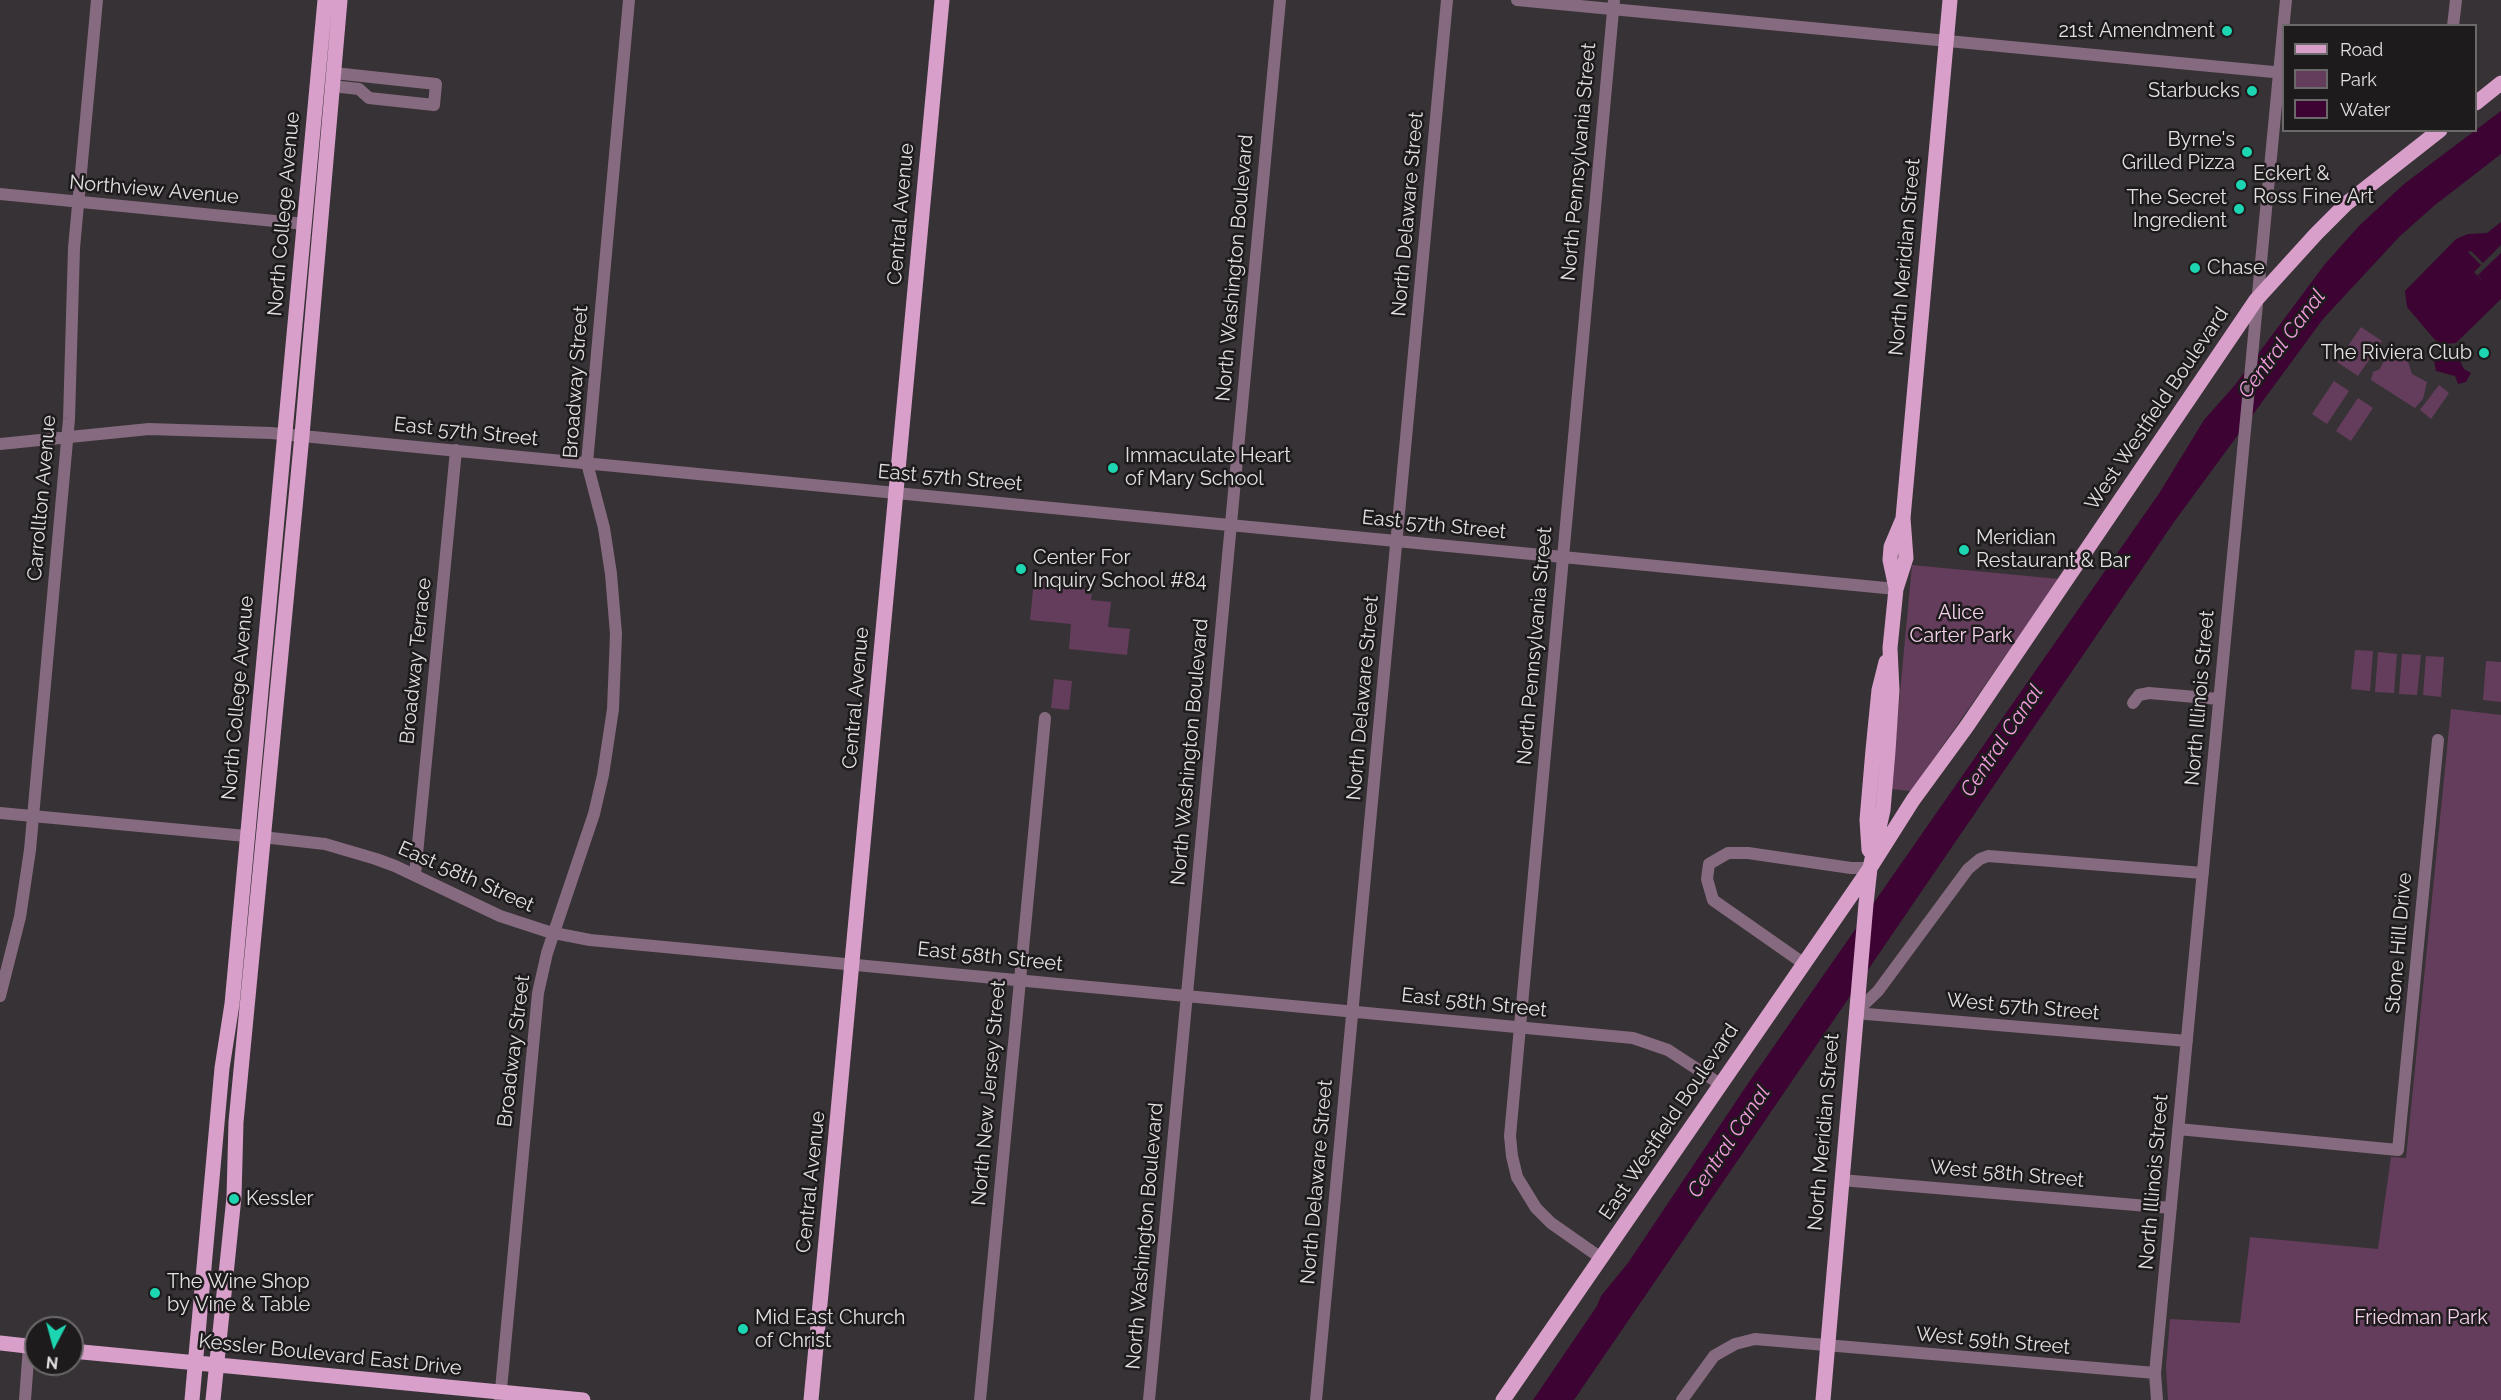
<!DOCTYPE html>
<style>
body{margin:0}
#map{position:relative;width:2501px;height:1400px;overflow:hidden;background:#373235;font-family:Raleway,sans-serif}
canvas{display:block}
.legend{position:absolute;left:2282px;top:24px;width:195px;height:108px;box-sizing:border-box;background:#1d1b1c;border:2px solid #6c696b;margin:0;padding:8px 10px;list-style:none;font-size:18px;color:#e2dfe1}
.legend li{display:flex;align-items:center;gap:12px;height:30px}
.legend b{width:30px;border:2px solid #6c696b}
.north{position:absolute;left:24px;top:1316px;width:60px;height:60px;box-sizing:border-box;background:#1d1b1c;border:2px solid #6c696b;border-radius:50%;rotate:186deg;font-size:16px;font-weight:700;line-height:24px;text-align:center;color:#e2dfe1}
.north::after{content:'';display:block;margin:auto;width:21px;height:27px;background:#1dd5b1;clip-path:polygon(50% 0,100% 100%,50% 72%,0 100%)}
</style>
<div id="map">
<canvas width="2501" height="1400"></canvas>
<ul class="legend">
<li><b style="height:8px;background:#d89fca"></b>Road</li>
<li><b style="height:16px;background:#653d5c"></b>Park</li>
<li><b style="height:16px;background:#3c0333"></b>Water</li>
</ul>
<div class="north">N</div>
</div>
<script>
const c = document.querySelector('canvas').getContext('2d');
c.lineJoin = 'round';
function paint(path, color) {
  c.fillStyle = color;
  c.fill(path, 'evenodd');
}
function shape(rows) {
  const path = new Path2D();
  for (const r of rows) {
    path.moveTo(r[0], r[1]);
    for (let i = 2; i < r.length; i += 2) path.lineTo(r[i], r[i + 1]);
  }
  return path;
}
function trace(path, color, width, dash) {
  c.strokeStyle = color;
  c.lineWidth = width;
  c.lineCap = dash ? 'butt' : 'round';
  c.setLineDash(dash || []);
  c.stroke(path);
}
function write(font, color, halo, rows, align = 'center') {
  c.font = font + ' Raleway,sans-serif';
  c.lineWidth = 5;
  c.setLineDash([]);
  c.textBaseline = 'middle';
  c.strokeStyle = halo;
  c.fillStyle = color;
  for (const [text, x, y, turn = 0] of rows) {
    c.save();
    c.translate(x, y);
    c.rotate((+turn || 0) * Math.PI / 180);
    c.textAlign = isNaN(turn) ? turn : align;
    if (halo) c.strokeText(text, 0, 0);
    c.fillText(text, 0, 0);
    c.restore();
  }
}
paint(shape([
 [2361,327,2382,341,2358,376,2337,362],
 [2394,351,2402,352,2406,355,2412,374,2427,382,2423,399,2415,408,2371,380,2373,372,2380,369,2385,358],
 [2334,381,2349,391,2327,424,2312,414],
 [2439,385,2449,393,2431,419,2420,410],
 [2358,398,2373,408,2351,441,2336,431],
 [1912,565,2059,579,1911,791,1891,789],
 [1034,580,1080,585,1080,588,1085,589,1085,594,1092,594,1091,600,1111,602,1108,627,1130,629,1127,655,1069,649,1071,624,1030,620],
 [2355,650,2373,651,2370,691,2351,689],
 [2378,652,2397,654,2394,693,2375,692],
 [2402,654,2421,655,2417,695,2399,694],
 [2426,656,2444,657,2441,697,2423,695],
 [2486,661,2501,662,2501,702,2483,700],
 [1054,679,1072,681,1069,710,1051,708],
 [2451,709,2501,715,2501,1400,2168,1400,2166,1367,2170,1319,2240,1323,2250,1237,2378,1249,2391,1157,2406,1158]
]), '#653d5c');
paint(shape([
 [2501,111,2501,154,2435,205,2400,236,2323,319,2174,522,1574,1400,1533,1400,1597,1306,1601,1296,1628,1263,1749,1082,2160,492,2204,420,2235,385,2325,264,2359,226,2404,184],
 [2501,222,2501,245,2483,263,2471,251,2468,252,2481,265,2474,272,2485,283,2478,275,2501,253,2501,299,2456,343,2444,344,2435,340,2407,307,2405,291,2456,239,2468,234,2487,233],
 [2442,355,2458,357,2464,369,2471,373,2466,382,2458,384,2455,376,2436,371,2434,361,2436,357]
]), '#3c0333');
trace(shape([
 [1517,0,2284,73],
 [2453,26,2456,0],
 [332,86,359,89,369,98,434,105,436,84,334,73],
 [0,194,305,224],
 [0,444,149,429,271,433,1896,589],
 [2133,703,2139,695,2149,693,2219,699],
 [0,813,246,836],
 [262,837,325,844,376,859,395,866,500,916,549,932,590,940,1633,1038,1668,1050,1720,1084],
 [415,875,456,450],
 [1803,963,1713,900,1707,879,1709,864,1728,853,1748,853,1851,868,1870,868],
 [0,996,20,917,30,850,69,419,74,248,97,0],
 [1855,1013,1878,991,1968,869,1980,859,1988,856,2203,873],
 [1855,1013,2187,1041],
 [2178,1129,2398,1150,2438,740],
 [1841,1180,2171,1208],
 [1601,1258,1551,1223,1536,1208,1517,1177,1512,1156,1510,1136,1614,0],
 [25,1400,29,1346],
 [500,1400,538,993,547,953,594,814,603,775,613,709,616,634,611,574,604,528,587,463,629,0],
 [980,1400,1045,718],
 [1149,1400,1280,0],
 [1316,1400,1447,0],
 [1682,1400,1714,1356,1735,1344,1755,1339,2155,1373],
 [2157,1400,2155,1373,2286,0]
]), '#866a7f', 12);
trace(shape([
 [2476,103,2501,83],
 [1896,588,1890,560,1891,547,1902,521],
 [1869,850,1867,820,1873,750,1879,690,1886,662],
 [0,1343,36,1347],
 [72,1351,583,1400],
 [192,1400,222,1068,232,1004,325,0],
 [213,1400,234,1197,236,1122,302,435,340,0],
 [811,1400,942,0],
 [1503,1400,1870,868,1913,800,1967,726,2256,300,2316,234,2347,203,2440,130],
 [1823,1400,1866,904,1870,868,1883,810,1888,751,1892,690,1890,648,1896,589,1906,558,1903,518,1950,0]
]), '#d89fca', 15);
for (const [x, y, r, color] of [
 [2227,31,6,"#1dd5b1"],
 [2252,91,6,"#1dd5b1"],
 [2247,152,6,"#1dd5b1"],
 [2241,185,6,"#1dd5b1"],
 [2239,209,6,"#1dd5b1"],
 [2195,268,6,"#1dd5b1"],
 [2484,353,6,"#1dd5b1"],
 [1113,468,6,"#1dd5b1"],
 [1964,550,6,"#1dd5b1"],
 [1021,569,6,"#1dd5b1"],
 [234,1199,6,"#1dd5b1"],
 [155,1293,6,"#1dd5b1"],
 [743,1329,6,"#1dd5b1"]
]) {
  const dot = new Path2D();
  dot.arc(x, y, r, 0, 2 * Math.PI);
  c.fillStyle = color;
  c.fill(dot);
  trace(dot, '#1d1b1c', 2);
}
write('20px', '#e2dfe1', '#1d1b1c', [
 ["21st Amendment",2215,31,"right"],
 ["Starbucks",2240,91,"right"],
 ["Byrne's",2235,140,"right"],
 ["Grilled Pizza",2235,163,"right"],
 ["Eckert &",2253,174],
 ["Ross Fine Art",2253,197],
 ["The Secret",2227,198,"right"],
 ["Ingredient",2227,221,"right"],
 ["Chase",2207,268],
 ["The Riviera Club",2472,353,"right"],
 ["Immaculate Heart",1125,456],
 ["of Mary School",1125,479],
 ["Meridian",1976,538],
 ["Restaurant & Bar",1976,561],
 ["Center For",1033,558],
 ["Inquiry School #84",1033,581],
 ["Kessler",246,1199],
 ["The Wine Shop",167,1282],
 ["by Vine & Table",167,1305],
 ["Mid East Church",755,1318],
 ["of Christ",755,1341]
], 'left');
write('20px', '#e2dfe1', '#1d1b1c', [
 ["North Pennsylvania Street",1579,162,-85],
 ["Northview Avenue",154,190,5],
 ["North College Avenue",284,214,-85],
 ["Central Avenue",901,214,-85],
 ["North Delaware Street",1408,214,-85],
 ["North Meridian Street",1905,257,-85],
 ["North Washington Boulevard",1235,268,-85],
 ["Broadway Street",576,382,-86],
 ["West Westfield Boulevard",2157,409,-56],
 ["East 57th Street",466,432,6],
 ["East 57th Street",950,478,5],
 ["Carrollton Avenue",42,498,-85],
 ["East 57th Street",1434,525,6],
 ["North Pennsylvania Street",1535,646,-85],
 ["Broadway Terrace",416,661,-84],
 ["North College Avenue",238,698,-85],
 ["Central Avenue",856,698,-85],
 ["North Delaware Street",1363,698,-85],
 ["North Illinois Street",2200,698,-85],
 ["North Washington Boulevard",1190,752,-85],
 ["East 58th Street",466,877,24],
 ["Stone Hill Drive",2399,943,-85],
 ["East 58th Street",990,957,6],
 ["East 58th Street",1474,1003,6],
 ["West 57th Street",2023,1007,5],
 ["Broadway Street",514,1051,-83],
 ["North New Jersey Street",989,1093,-85],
 ["East Westfield Boulevard",1669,1122,-56],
 ["North Meridian Street",1824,1132,-85],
 ["West 58th Street",2007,1174,5],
 ["Central Avenue",811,1182,-84],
 ["North Delaware Street",1317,1182,-85],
 ["North Illinois Street",2154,1182,-85],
 ["North Washington Boulevard",1145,1236,-85],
 ["West 59th Street",1993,1341,5],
 ["Kessler Boulevard East Drive",330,1355,6]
]);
write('20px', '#f5d1ec', '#1d1b1c', [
 ["Alice",1961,613],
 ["Carter Park",1961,636],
 ["Friedman Park",2421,1318]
]);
write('italic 21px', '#f39cdf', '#1d1b1c', [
 ["Central Canal",2282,344,-53],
 ["Central Canal",2002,741,-56],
 ["Central Canal",1729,1142,-56]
]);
</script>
